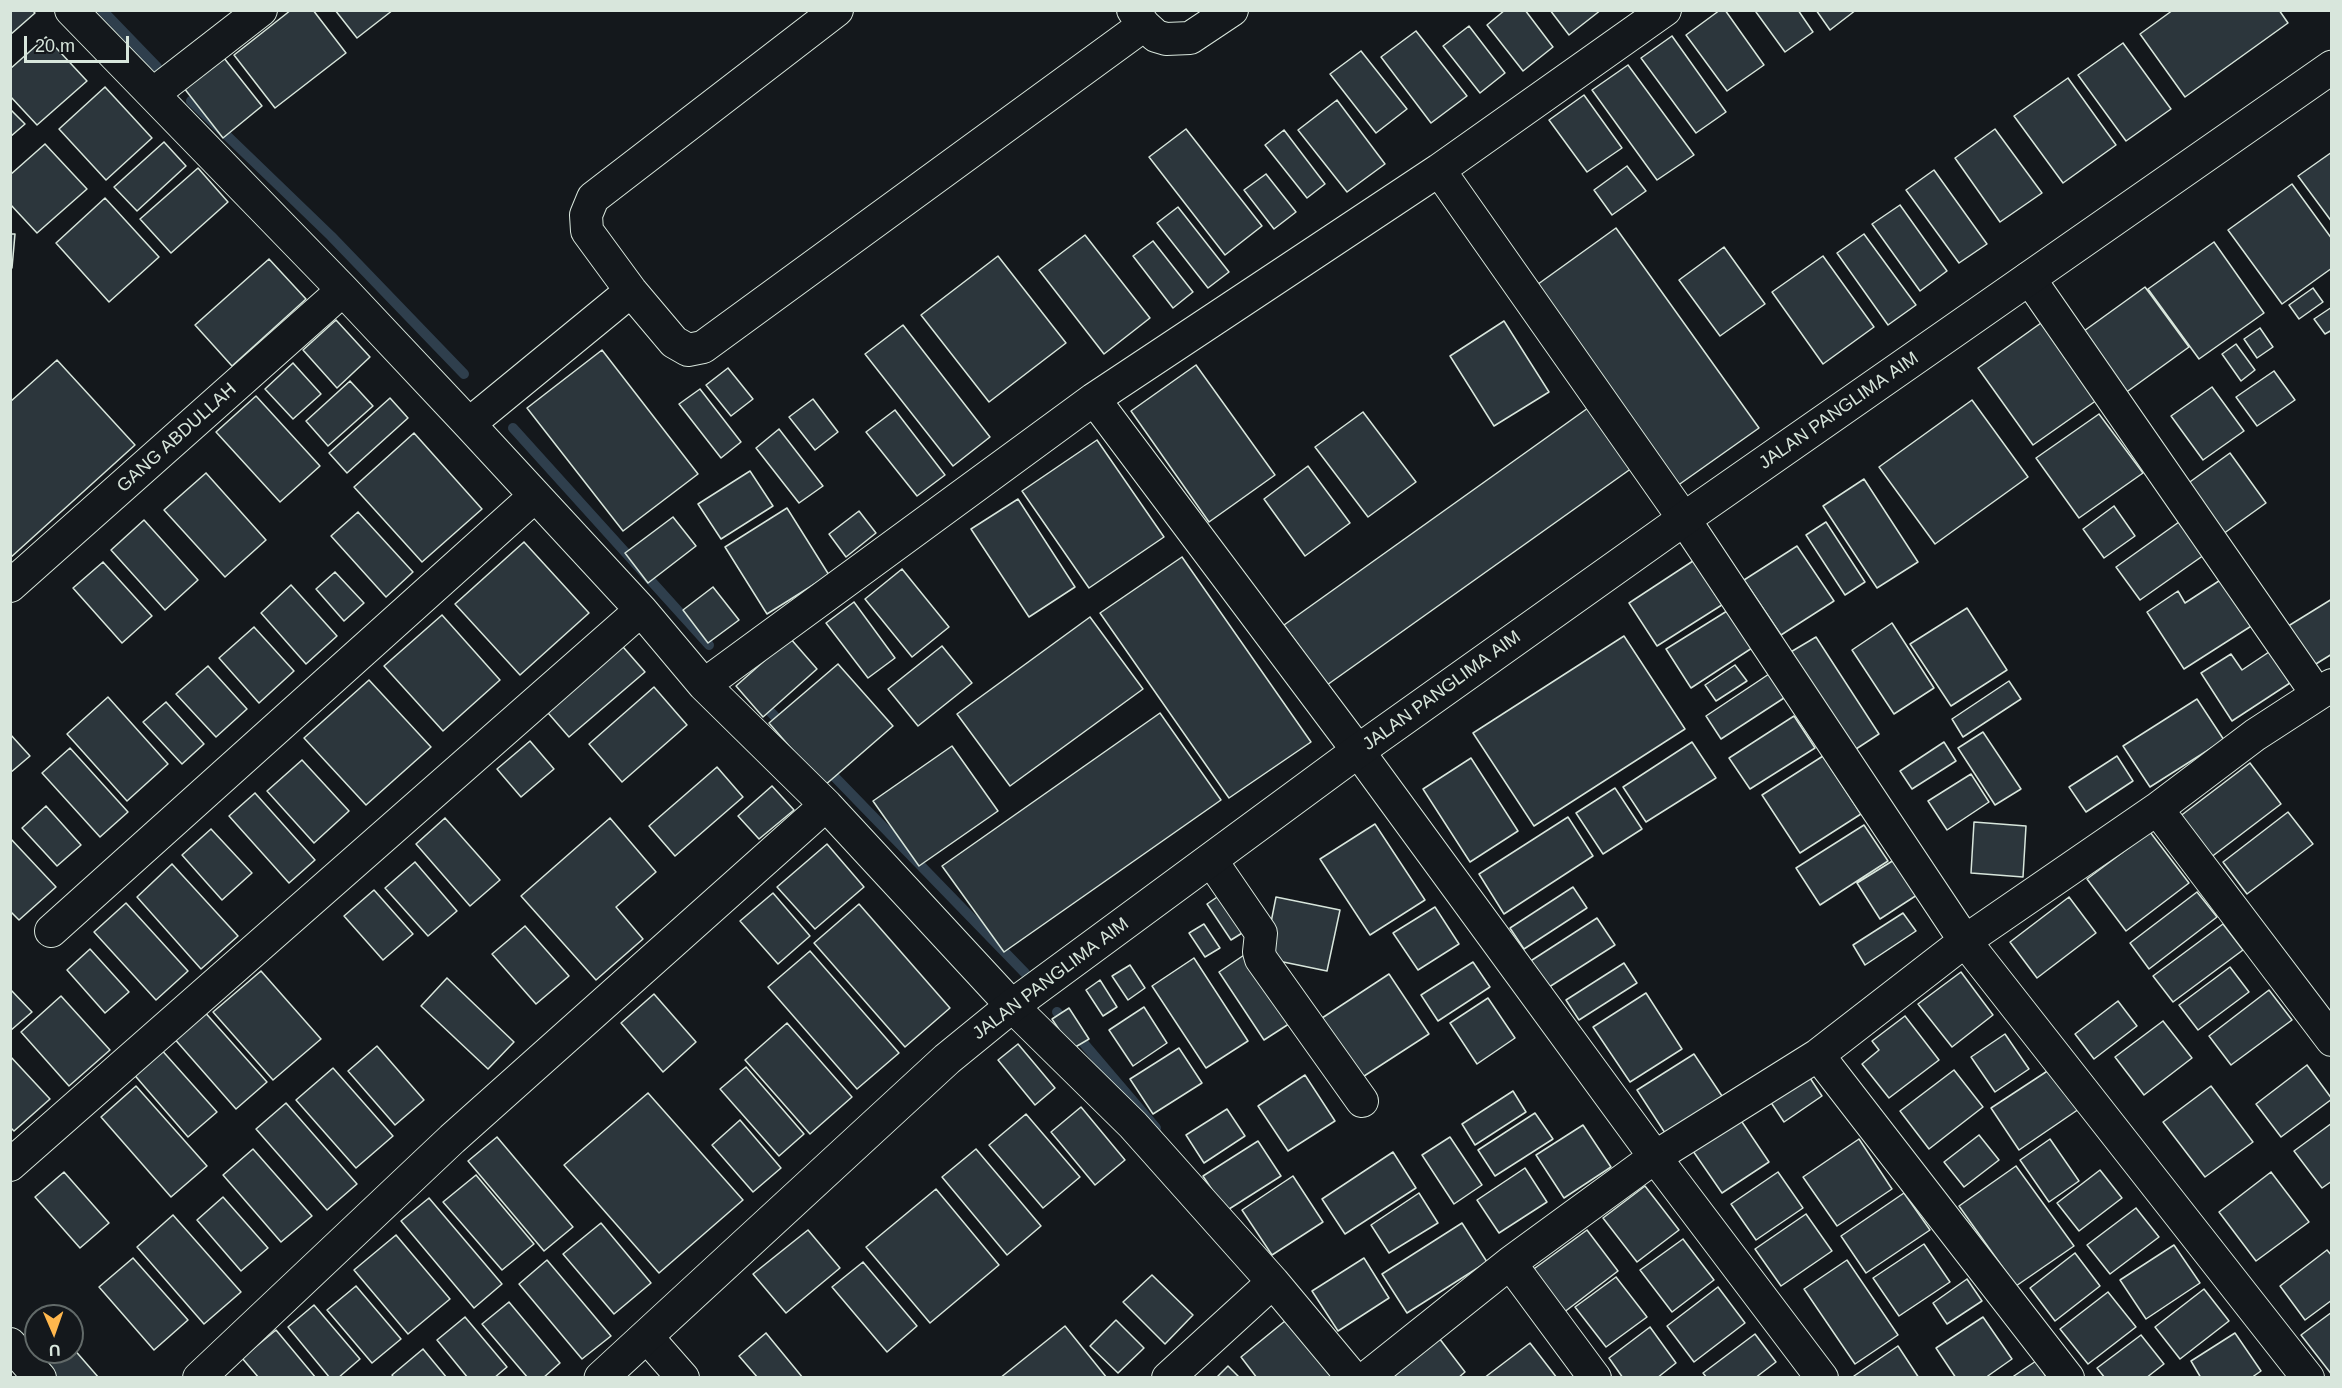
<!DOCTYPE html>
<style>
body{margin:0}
#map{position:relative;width:2342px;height:1388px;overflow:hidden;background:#14181c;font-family:Helvetica,sans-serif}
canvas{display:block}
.frame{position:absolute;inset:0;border:12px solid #d8e6dc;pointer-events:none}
.north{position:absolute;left:24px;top:1304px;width:60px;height:60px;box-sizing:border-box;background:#14181c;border:2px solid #626a69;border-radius:50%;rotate:178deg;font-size:16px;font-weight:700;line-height:24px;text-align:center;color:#d8e6dc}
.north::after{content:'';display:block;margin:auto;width:21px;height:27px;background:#ffb74d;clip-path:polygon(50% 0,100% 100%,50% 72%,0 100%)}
.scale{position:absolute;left:24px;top:36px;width:105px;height:27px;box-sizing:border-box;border:3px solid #d8e6dc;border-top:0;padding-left:8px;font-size:18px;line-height:21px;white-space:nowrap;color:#d8e6dc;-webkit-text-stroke:4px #14181c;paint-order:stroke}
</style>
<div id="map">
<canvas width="2342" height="1388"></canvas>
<div class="frame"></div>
<div class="north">U</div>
<div class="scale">20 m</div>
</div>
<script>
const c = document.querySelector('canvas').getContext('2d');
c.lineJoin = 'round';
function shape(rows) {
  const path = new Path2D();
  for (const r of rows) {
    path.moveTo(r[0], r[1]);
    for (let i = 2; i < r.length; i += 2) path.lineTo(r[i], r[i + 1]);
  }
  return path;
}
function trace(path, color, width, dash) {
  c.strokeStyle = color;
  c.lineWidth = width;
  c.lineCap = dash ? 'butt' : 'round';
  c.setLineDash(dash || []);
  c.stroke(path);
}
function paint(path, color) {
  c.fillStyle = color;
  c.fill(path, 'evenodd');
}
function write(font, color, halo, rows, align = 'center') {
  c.font = font + ' Helvetica,sans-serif';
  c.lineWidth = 4.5;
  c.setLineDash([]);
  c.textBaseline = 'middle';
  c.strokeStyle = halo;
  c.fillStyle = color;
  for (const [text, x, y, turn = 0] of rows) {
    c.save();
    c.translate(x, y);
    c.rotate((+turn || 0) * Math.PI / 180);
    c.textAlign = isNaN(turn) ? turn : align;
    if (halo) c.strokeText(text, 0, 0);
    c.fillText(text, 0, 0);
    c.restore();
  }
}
trace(shape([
 [102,10,157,67],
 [191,101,331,236,464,374],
 [513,428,709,645],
 [761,702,785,727],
 [826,768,1025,973],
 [1057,1012,1156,1128]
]), '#2f3f4d', 10);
const building = shape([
 [10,10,32,10,35,13,10,35,10,10],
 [291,10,313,10,346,53,275,108,234,55,291,10],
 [335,10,393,10,357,38,335,10],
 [1505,10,1525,10,1553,47,1523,71,1487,25,1505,10],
 [1550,10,1601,10,1569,35,1550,10],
 [1720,10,1725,10,1764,65,1727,91,1686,35,1720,10],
 [1758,10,1798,10,1813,32,1785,52,1756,12,1758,10],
 [1816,10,1856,10,1830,30,1816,10],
 [2173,10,2279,10,2288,23,2185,97,2140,34,2173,10],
 [1469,26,1505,73,1480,93,1443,46,1469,26],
 [1416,31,1467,96,1431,123,1381,57,1416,31],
 [1672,36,1726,112,1696,133,1641,58,1672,36],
 [46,37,87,81,37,125,10,96,10,69,46,37],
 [2123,43,2171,109,2126,141,2078,75,2123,43],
 [1361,51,1407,109,1376,133,1330,74,1361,51],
 [224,58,262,106,223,138,184,88,224,58],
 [1628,65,1694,155,1657,180,1592,90,1628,65],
 [2068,78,2116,145,2063,183,2014,116,2068,78],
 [105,87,152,138,106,180,59,129,105,87],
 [1584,95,1622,148,1587,172,1549,120,1584,95],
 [1337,100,1385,164,1347,192,1298,130,1337,100],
 [10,109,25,124,10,137,10,109],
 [1186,129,1262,226,1225,255,1149,157,1186,129],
 [1995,129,2042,193,2000,222,1955,158,1995,129],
 [1284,130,1325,184,1307,198,1265,145,1284,130],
 [164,142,186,166,137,211,114,187,164,142],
 [45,144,87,189,37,233,10,204,10,175,45,144],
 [2332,152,2332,222,2298,176,2332,152],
 [1627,166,1646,191,1612,215,1594,190,1627,166],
 [198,168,228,202,171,253,140,219,198,168],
 [1934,170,1987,244,1959,263,1906,190,1934,170],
 [1266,174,1296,212,1274,229,1244,190,1266,174],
 [2292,184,2332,239,2332,268,2282,304,2228,230,2292,184],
 [105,198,159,257,109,302,56,243,105,198],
 [1900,205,1947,271,1920,291,1872,224,1900,205],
 [1178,207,1229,272,1208,288,1157,223,1178,207],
 [1616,228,1759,428,1677,486,1534,287,1616,228],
 [10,234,15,234,12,268,10,267,10,234],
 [1864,234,1916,305,1888,325,1837,253,1864,234],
 [1085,235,1150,318,1104,354,1039,270,1085,235],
 [1153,241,1193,292,1173,308,1133,256,1153,241],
 [2214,242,2264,313,2199,359,2148,289,2214,242],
 [1724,247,1765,304,1720,336,1679,280,1724,247],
 [998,256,1066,343,989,402,921,315,998,256],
 [1823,256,1874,327,1823,364,1772,292,1823,256],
 [269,259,306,299,232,366,195,325,269,259],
 [2145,287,2189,347,2121,396,2077,336,2145,287],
 [2313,288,2323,302,2299,319,2289,305,2313,288],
 [2332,307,2332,330,2325,334,2314,319,2332,307],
 [336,320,370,357,337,388,303,350,336,320],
 [1504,321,1549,392,1494,426,1450,356,1504,321],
 [2041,323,2097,400,2033,445,1978,368,2041,323],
 [903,325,990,437,953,466,865,354,903,325],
 [2260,328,2273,347,2257,358,2244,339,2260,328],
 [2236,344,2255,370,2241,381,2222,354,2236,344],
 [602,350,698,474,623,531,527,408,602,350],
 [57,360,135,445,10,558,10,402,57,360],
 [293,363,321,394,293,419,265,389,293,363],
 [1196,365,1275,475,1209,522,1131,411,1196,365],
 [728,368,753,399,731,416,706,385,728,368],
 [2274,371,2295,400,2257,426,2236,397,2274,371],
 [350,381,373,406,328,446,306,421,350,381],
 [2212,387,2244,431,2203,460,2171,416,2212,387],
 [700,389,741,442,721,458,679,404,700,389],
 [256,396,320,466,280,502,216,432,256,396],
 [390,398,408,418,347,473,329,453,390,398],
 [813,399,838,432,815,450,789,417,813,399],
 [1972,400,2028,477,1935,544,1879,467,1972,400],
 [1588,408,1632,468,1327,685,1284,625,1588,408],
 [895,410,945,475,917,496,866,432,895,410],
 [1363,412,1416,482,1368,517,1315,447,1363,412],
 [2099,414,2143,473,2079,518,2036,458,2099,414],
 [779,429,823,486,799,503,756,448,779,429],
 [414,433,482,509,422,562,354,487,414,433],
 [1097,440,1164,537,1089,588,1022,491,1097,440],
 [2230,453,2266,503,2223,534,2187,484,2230,453],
 [1308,466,1350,523,1305,556,1264,499,1308,466],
 [750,471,773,506,721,539,698,504,750,471],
 [206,473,266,540,225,577,164,510,206,473],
 [1864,479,1918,562,1877,588,1823,506,1864,479],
 [1018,499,1075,587,1029,617,971,529,1018,499],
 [2114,506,2135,536,2104,558,2083,529,2114,506],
 [787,508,829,575,767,614,725,547,787,508],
 [859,511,876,533,846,557,829,534,859,511],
 [358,512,413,572,386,597,331,536,358,512],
 [673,517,696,546,648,583,625,553,673,517],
 [144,520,198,580,165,610,111,550,144,520],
 [1826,522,1865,582,1845,595,1806,535,1826,522],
 [2179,522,2204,555,2140,600,2116,567,2179,522],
 [524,542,589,613,520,675,455,604,524,542],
 [1797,546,1834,601,1781,635,1744,580,1797,546],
 [1182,557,1311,742,1229,798,1100,613,1182,557],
 [1696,559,1725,603,1657,646,1629,603,1696,559],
 [103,562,152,616,122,643,73,588,103,562],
 [902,569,949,627,912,657,865,599,902,569],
 [335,572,364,603,344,621,316,589,335,572],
 [2225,577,2256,623,2184,669,2147,612,2178,591,2185,603,2225,577],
 [291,585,337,636,306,664,261,613,291,585],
 [713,587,739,620,708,643,683,610,713,587],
 [2332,599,2332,654,2311,667,2285,628,2332,599],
 [854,602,895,658,868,678,826,623,854,602],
 [1967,608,2007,670,1951,706,1910,644,1967,608],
 [1727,611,1752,648,1691,688,1666,649,1727,611],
 [442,615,500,680,443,731,384,666,442,615],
 [1090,617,1143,689,1010,786,957,714,1090,617],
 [1892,623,1934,688,1894,714,1852,650,1892,623],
 [254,627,294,671,259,703,219,658,254,627],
 [1624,636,1685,729,1534,826,1473,733,1624,636],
 [1816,637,1879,734,1853,751,1789,653,1816,637],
 [790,638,817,669,763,717,736,686,790,638],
 [617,640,645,672,569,737,542,706,617,640],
 [942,646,972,683,918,726,888,689,942,646],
 [2269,652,2290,683,2232,721,2201,673,2231,654,2242,670,2269,652],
 [838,664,893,726,824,786,769,723,838,664],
 [1735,665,1747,681,1716,701,1705,685,1735,665],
 [208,666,247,709,216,737,176,694,208,666],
 [1769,674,1784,698,1721,739,1706,716,1769,674],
 [369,680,431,747,366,805,304,738,369,680],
 [2009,681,2021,699,1963,737,1952,719,2009,681],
 [654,687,687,725,622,782,589,744,654,687],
 [108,697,168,764,127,801,67,734,108,697],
 [2197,699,2224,740,2150,787,2123,746,2197,699],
 [166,702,204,744,182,764,143,722,166,702],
 [1160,713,1221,800,1004,952,942,866,1160,713],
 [1794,716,1815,748,1750,789,1729,758,1794,716],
 [1983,732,2021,789,1995,805,1958,748,1983,732],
 [10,734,30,756,10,773,10,734],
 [530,741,554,769,521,797,497,769,530,741],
 [1692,742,1716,778,1646,822,1623,787,1692,742],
 [1944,742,1956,761,1912,789,1900,771,1944,742],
 [952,746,998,811,919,866,873,801,952,746],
 [70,748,128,812,100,837,42,773,70,748],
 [1823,756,1861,814,1800,853,1762,795,1823,756],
 [2117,756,2133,781,2086,812,2069,787,2117,756],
 [1471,758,1518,831,1470,862,1423,789,1471,758],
 [302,760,349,811,314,843,267,791,302,760],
 [2250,763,2281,804,2210,858,2179,817,2250,763],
 [717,767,743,797,675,856,649,826,717,767],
 [1971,774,1989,802,1947,830,1928,801,1971,774],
 [772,786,794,810,759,839,738,816,772,786],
 [1615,788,1642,829,1603,854,1576,813,1615,788],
 [255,793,315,860,289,883,229,816,255,793],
 [46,806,81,845,57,866,22,828,46,806],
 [2288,812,2313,844,2247,894,2223,862,2288,812],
 [1568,817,1593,856,1504,914,1479,874,1568,817],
 [445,818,500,880,470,906,416,844,445,818],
 [610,818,656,872,616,907,643,939,596,980,521,896,610,818],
 [1974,822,2026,826,2023,877,1971,873,1974,822],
 [1375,824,1425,900,1370,935,1320,859,1375,824],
 [1864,825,1888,861,1820,905,1796,868,1864,825],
 [211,829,252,873,222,900,182,855,211,829],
 [2150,832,2189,883,2126,931,2087,879,2150,832],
 [10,838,56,887,19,920,10,911,10,838],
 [827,844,864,887,815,929,777,887,827,844],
 [1894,860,1917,895,1880,919,1857,883,1894,860],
 [415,862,457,911,428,936,385,888,415,862],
 [172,864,238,936,201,969,137,897,172,864],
 [1573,887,1587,908,1524,949,1510,928,1573,887],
 [374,890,413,934,383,960,344,916,374,890],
 [2197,892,2217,917,2149,969,2130,943,2197,892],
 [773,893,810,936,778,964,740,921,773,893],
 [1223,893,1247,930,1231,940,1207,904,1223,893],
 [1276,897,1340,910,1327,971,1264,958,1276,897],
 [2069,897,2096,933,2037,978,2010,942,2069,897],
 [126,903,188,971,156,1000,94,932,126,903],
 [859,904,950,1008,905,1047,814,943,859,904],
 [1435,907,1459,944,1418,970,1393,933,1435,907],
 [1903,913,1916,931,1865,965,1853,945,1903,913],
 [1597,918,1615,945,1546,989,1529,962,1597,918],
 [1204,924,1220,948,1205,957,1189,933,1204,924],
 [2223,924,2243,950,2173,1002,2153,976,2223,924],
 [525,926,569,976,536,1004,492,954,525,926],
 [90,949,129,992,105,1013,67,970,90,949],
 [810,951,899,1053,857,1089,768,987,810,951],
 [1250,951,1295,1020,1264,1040,1219,972,1250,951],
 [1194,958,1248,1041,1206,1068,1152,986,1194,958],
 [1473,962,1490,987,1438,1021,1421,995,1473,962],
 [1624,963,1637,983,1579,1020,1566,1000,1624,963],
 [1130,965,1145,988,1128,1000,1112,976,1130,965],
 [2230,967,2249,992,2198,1030,2179,1005,2230,967],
 [261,971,321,1039,273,1080,213,1012,261,971],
 [1961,972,1993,1015,1952,1047,1918,1004,1961,972],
 [1389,974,1429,1034,1358,1080,1319,1020,1389,974],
 [447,978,514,1042,488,1069,421,1006,447,978],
 [1100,980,1117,1007,1103,1016,1086,990,1100,980],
 [10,989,32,1012,10,1031,10,989],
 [2269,990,2292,1020,2231,1065,2209,1036,2269,990],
 [1646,993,1682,1049,1630,1082,1593,1027,1646,993],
 [654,994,696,1042,663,1072,621,1023,654,994],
 [61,996,110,1050,69,1086,21,1032,61,996],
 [1488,998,1515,1038,1477,1064,1450,1023,1488,998],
 [2118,1001,2137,1026,2094,1059,2075,1034,2118,1001],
 [1144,1007,1167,1043,1133,1066,1109,1030,1144,1007],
 [1069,1008,1089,1039,1072,1049,1052,1019,1069,1008],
 [202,1009,267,1082,236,1109,172,1036,202,1009],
 [1905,1016,1939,1060,1889,1098,1862,1064,1879,1050,1872,1041,1905,1016],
 [2163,1021,2192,1058,2144,1095,2115,1057,2163,1021],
 [787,1023,852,1097,810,1134,745,1060,787,1023],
 [2005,1034,2029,1069,1995,1092,1971,1057,2005,1034],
 [1018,1044,1055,1088,1035,1105,998,1060,1018,1044],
 [377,1046,424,1100,395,1125,348,1071,377,1046],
 [159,1047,217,1112,188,1137,131,1071,159,1047],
 [1179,1048,1202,1083,1153,1114,1130,1079,1179,1048],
 [1694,1054,1724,1099,1667,1136,1637,1090,1694,1054],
 [10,1056,50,1099,14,1131,10,1127,10,1056],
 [2307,1065,2332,1099,2281,1137,2256,1104,2307,1065],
 [746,1067,804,1134,779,1156,720,1089,746,1067],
 [333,1068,393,1136,356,1168,296,1100,333,1068],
 [2052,1068,2079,1109,2019,1150,1991,1108,2052,1068],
 [1954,1070,1983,1107,1929,1149,1900,1111,1954,1070],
 [1305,1075,1335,1121,1288,1151,1258,1106,1305,1075],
 [1808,1075,1822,1096,1784,1122,1770,1101,1808,1075],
 [136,1086,207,1166,171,1197,101,1117,136,1086],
 [2211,1086,2253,1142,2205,1177,2163,1122,2211,1086],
 [1513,1091,1526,1112,1475,1145,1462,1124,1513,1091],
 [648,1093,743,1200,659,1273,564,1165,648,1093],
 [286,1103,357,1184,327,1210,256,1129,286,1103],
 [1081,1107,1125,1160,1095,1185,1051,1132,1081,1107],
 [1227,1109,1245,1136,1204,1163,1186,1135,1227,1109],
 [1535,1113,1553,1139,1495,1176,1478,1150,1535,1113],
 [1026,1114,1080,1177,1043,1208,989,1145,1026,1114],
 [1740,1119,1769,1162,1722,1193,1693,1151,1740,1119],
 [740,1120,781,1168,753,1192,712,1145,740,1120],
 [2332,1123,2332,1181,2322,1188,2294,1151,2332,1123],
 [1583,1125,1611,1167,1564,1198,1536,1155,1583,1125],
 [1979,1135,1999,1160,1964,1187,1944,1162,1979,1135],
 [497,1137,573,1227,544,1251,468,1161,497,1137],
 [1450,1137,1482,1185,1454,1204,1422,1155,1450,1137],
 [1859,1139,1892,1189,1837,1226,1803,1177,1859,1139],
 [2050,1139,2079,1181,2049,1202,2020,1160,2050,1139],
 [1258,1141,1281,1176,1226,1211,1203,1176,1258,1141],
 [253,1149,312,1216,281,1242,223,1175,253,1149],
 [976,1149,1041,1226,1007,1255,942,1177,976,1149],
 [1393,1152,1416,1188,1345,1234,1322,1199,1393,1152],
 [2016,1166,2074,1246,2016,1286,1959,1206,2016,1166],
 [1525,1168,1547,1202,1499,1233,1477,1200,1525,1168],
 [2100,1170,2122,1198,2079,1231,2057,1203,2100,1170],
 [64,1172,109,1223,80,1248,35,1197,64,1172],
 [1778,1172,1803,1208,1756,1240,1731,1204,1778,1172],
 [2271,1172,2309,1222,2256,1261,2219,1212,2271,1172],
 [476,1175,534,1244,502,1270,443,1202,476,1175],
 [1293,1176,1323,1222,1272,1255,1242,1210,1293,1176],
 [1645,1186,1679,1230,1637,1262,1603,1218,1645,1186],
 [936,1189,999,1265,930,1323,866,1247,936,1189],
 [1419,1193,1438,1223,1389,1253,1371,1225,1419,1193],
 [1904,1193,1930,1230,1866,1273,1841,1236,1904,1193],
 [223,1197,268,1248,241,1271,197,1220,223,1197],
 [429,1198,502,1284,474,1308,401,1221,429,1198],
 [2136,1208,2159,1237,2110,1274,2087,1245,2136,1208],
 [1806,1214,1832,1251,1781,1286,1755,1249,1806,1214],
 [173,1215,241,1292,204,1324,137,1247,173,1215],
 [601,1223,651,1283,614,1314,563,1254,601,1223],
 [1462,1223,1487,1262,1407,1313,1382,1274,1462,1223],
 [808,1230,840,1268,786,1313,753,1274,808,1230],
 [1587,1230,1618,1271,1563,1313,1531,1271,1587,1230],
 [396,1235,450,1299,408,1334,354,1270,396,1235],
 [1683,1239,1714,1280,1672,1312,1640,1270,1683,1239],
 [1924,1244,1950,1282,1899,1316,1873,1278,1924,1244],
 [2174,1245,2200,1283,2146,1319,2120,1280,2174,1245],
 [2327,1250,2332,1256,2332,1300,2305,1320,2280,1286,2327,1250],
 [2075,1253,2100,1286,2055,1321,2030,1288,2075,1253],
 [133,1258,188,1320,154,1350,99,1287,133,1258],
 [1364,1258,1389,1298,1338,1331,1312,1291,1364,1258],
 [547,1260,611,1336,582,1359,519,1284,547,1260],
 [1847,1260,1898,1335,1855,1364,1804,1289,1847,1260],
 [863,1262,917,1326,887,1352,832,1287,863,1262],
 [1152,1275,1193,1315,1165,1344,1123,1302,1152,1275],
 [1616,1277,1647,1317,1606,1347,1575,1307,1616,1277],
 [1967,1279,1982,1301,1947,1324,1933,1303,1967,1279],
 [356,1286,401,1339,372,1363,327,1310,356,1286],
 [1718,1287,1745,1323,1694,1362,1667,1326,1718,1287],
 [2204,1289,2229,1321,2180,1359,2155,1327,2204,1289],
 [2108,1292,2136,1327,2088,1364,2060,1329,2108,1292],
 [509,1302,560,1363,543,1378,528,1378,482,1324,509,1302],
 [314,1305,360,1359,338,1378,330,1378,288,1327,314,1305],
 [2332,1312,2332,1375,2301,1335,2332,1312],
 [465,1317,507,1367,494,1378,468,1378,437,1340,465,1317],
 [1983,1317,2012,1359,1985,1378,1956,1378,1936,1348,1983,1317],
 [1116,1320,1144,1348,1118,1373,1090,1346,1116,1320],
 [1285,1321,1331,1376,1329,1378,1257,1378,1241,1357,1285,1321],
 [1065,1326,1107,1378,1000,1378,1065,1326],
 [1650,1327,1676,1363,1657,1378,1623,1378,1609,1358,1650,1327],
 [276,1330,316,1378,259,1378,242,1358,276,1330],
 [766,1333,803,1378,758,1378,739,1356,766,1333],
 [2235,1333,2261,1371,2251,1378,2201,1378,2191,1361,2235,1333],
 [1436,1334,1465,1372,1458,1378,1397,1378,1390,1369,1436,1334],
 [1755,1334,1776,1362,1755,1378,1707,1378,1703,1373,1755,1334],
 [2141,1335,2164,1364,2146,1378,2105,1378,2097,1368,2141,1335],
 [36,1339,36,1352,72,1352,72,1347,99,1378,53,1378,26,1347,36,1339],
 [1530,1343,1557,1378,1484,1378,1530,1343],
 [1898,1346,1919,1378,1856,1378,1854,1376,1898,1346],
 [423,1349,447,1378,394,1378,392,1375,423,1349],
 [2036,1361,2047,1378,2011,1378,2036,1361],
 [1228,1366,1240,1378,1216,1378,1228,1366]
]);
paint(building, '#2c363c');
trace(building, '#d8e6dc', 1.5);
const street = shape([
 [71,10,343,290,469,424,641,610,704,685,826,805,1012,1006,1133,1125,1273,1282,1168,1378],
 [837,10,593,198,586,215,587,231,631,291,674,342,688,350,703,347,1144,25],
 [1133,10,1144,25,1156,36,1166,39,1190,38,1232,10],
 [153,94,261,10],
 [1439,170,1665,10],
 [2029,278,2317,694],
 [1094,399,1358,751,1655,1157,1822,1378],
 [469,424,631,291],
 [10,586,343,290],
 [704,685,1094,399,1439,170,1684,519,1965,941,2308,1378],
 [2157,809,2332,1040],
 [1211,860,1261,933,1259,952,1261,959,1362,1101],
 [51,931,535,496],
 [1818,1055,2068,1378],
 [10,1165,641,610],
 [1510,1263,1595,1378],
 [1273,1282,1353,1378],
 [647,1337,683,1378],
 [10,1344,40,1378],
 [199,1378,452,1139,826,805],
 [1366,1378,1510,1263,1655,1157,1818,1055,1965,941,2157,809,2255,735,2332,685]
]);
const secondary = shape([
 [601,1378,947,1059,1012,1006,1358,751,1684,519,2332,67]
]);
trace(street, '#d8e6dc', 34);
trace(secondary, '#d8e6dc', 35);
trace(street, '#14181c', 32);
trace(secondary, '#14181c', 33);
write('18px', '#d8e6dc', '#14181c', [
 ["JALAN PANGLIMA AIM",1839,411,-35],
 ["GANG ABDULLAH",177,438,-42],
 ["JALAN PANGLIMA AIM",1442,691,-36],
 ["JALAN PANGLIMA AIM",1051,979,-37]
]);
</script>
